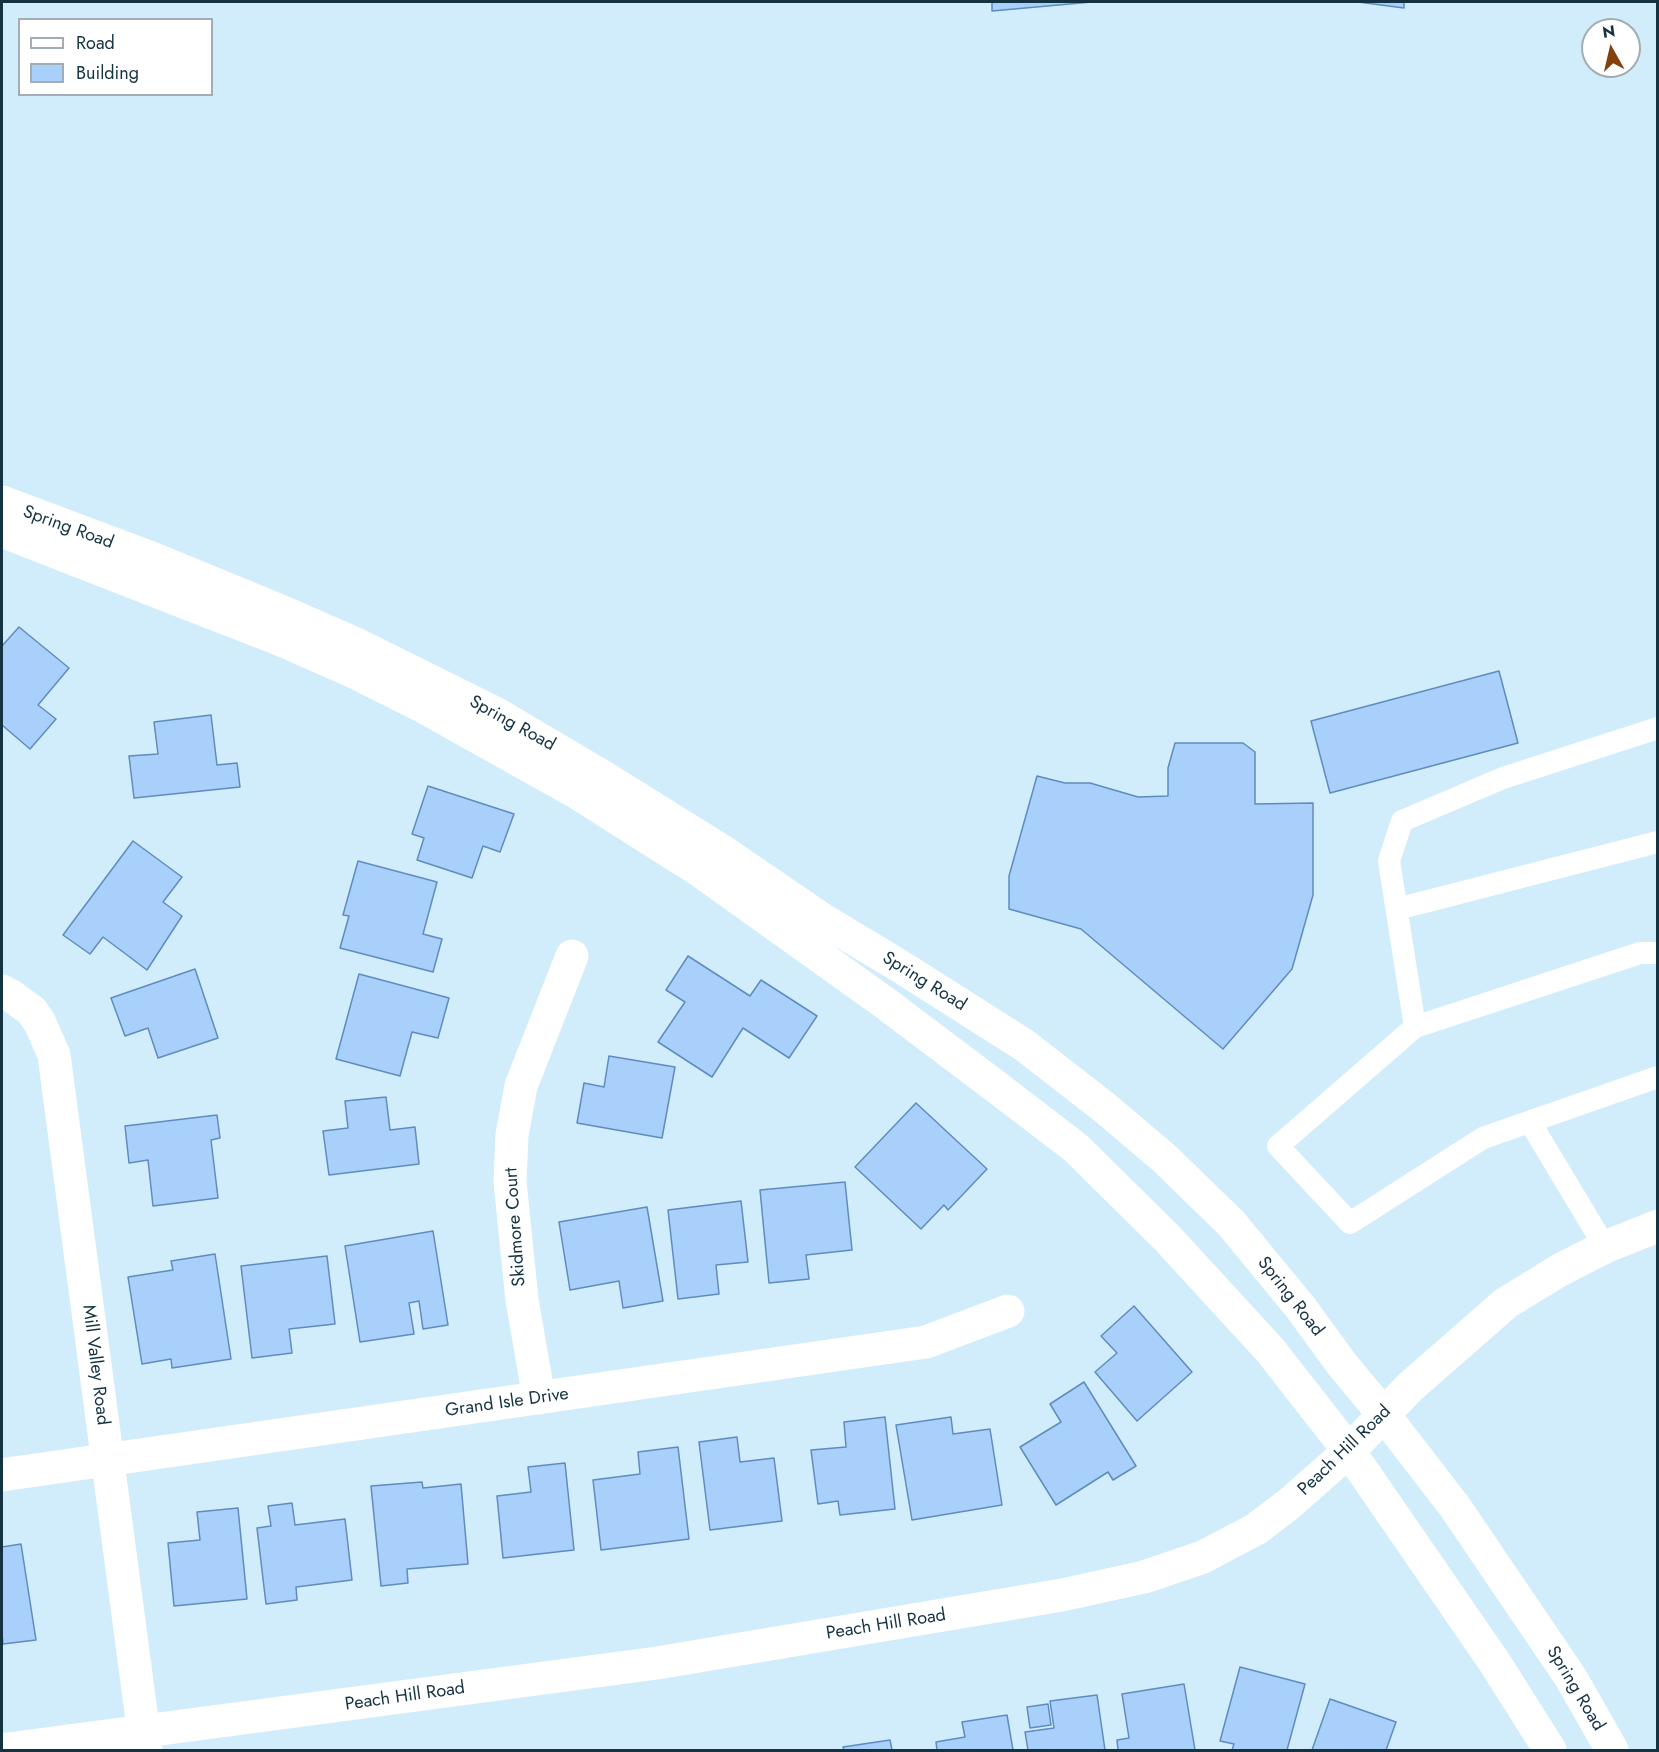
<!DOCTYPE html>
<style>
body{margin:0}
#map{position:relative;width:1659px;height:1752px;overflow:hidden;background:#d1edfc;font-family:Jost,sans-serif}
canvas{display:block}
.frame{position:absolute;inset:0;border:3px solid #143342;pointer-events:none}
.legend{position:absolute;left:18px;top:18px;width:195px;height:78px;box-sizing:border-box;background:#fff;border:2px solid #a1adb3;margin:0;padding:8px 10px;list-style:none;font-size:18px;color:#143342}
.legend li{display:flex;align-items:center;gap:12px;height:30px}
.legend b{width:30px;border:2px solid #a1adb3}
.north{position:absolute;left:1581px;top:18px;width:60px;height:60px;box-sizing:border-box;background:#fff;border:2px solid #a1adb3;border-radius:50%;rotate:352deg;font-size:16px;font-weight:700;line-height:24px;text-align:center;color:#143342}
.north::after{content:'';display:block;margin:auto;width:21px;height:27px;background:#844110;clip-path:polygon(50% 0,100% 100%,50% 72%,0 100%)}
</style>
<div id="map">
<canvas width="1659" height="1752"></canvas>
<div class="frame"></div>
<ul class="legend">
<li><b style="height:8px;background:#fff"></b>Road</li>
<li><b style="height:16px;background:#a9d0fa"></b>Building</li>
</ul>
<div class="north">N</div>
</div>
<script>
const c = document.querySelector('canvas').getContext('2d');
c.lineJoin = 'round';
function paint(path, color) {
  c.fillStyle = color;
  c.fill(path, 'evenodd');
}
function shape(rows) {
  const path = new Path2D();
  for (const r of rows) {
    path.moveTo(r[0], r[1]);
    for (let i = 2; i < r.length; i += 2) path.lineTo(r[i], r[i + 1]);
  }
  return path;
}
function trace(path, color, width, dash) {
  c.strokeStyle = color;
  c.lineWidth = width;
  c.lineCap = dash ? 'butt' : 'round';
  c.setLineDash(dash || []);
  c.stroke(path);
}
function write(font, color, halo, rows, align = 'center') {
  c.font = font + ' Jost,sans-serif';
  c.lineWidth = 4.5;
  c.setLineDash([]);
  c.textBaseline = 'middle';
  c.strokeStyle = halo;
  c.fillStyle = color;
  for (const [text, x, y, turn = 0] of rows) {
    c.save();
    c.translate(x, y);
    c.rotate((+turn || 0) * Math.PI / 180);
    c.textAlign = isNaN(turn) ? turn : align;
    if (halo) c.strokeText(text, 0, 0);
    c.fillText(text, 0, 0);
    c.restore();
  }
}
const building = shape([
 [992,2,1092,2,992,11,992,2],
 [1358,2,1404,2,1404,8,1358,2],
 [19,627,69,668,38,705,56,719,30,749,2,725,2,646,19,627],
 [1499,671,1518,743,1330,793,1311,721,1499,671],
 [211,715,217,765,237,763,240,787,134,798,129,756,158,754,154,722,211,715],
 [1175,743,1243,743,1255,752,1255,804,1313,803,1313,895,1292,969,1223,1049,1081,929,1009,909,1009,876,1037,776,1065,783,1090,783,1138,797,1168,796,1168,768,1175,743],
 [428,786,514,814,500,852,483,846,472,878,417,860,424,838,412,834,428,786],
 [133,841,182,877,163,902,182,916,147,970,103,937,90,954,63,935,133,841],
 [358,861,437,882,423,934,442,939,433,972,340,948,349,916,343,915,358,861],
 [688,956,750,996,761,980,817,1016,789,1058,743,1028,712,1077,658,1042,685,1002,666,990,688,956],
 [195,969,218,1038,158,1058,148,1028,125,1036,111,998,195,969],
 [359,974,449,998,438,1038,412,1032,400,1076,336,1059,359,974],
 [609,1056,675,1067,662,1138,577,1123,584,1083,604,1087,609,1056],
 [386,1097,390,1130,415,1127,419,1164,329,1175,323,1131,348,1128,345,1101,386,1097],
 [916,1103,987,1169,948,1210,944,1205,921,1229,855,1167,916,1103],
 [217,1115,220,1138,211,1140,218,1198,153,1206,148,1160,129,1163,125,1126,217,1115],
 [845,1182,852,1250,806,1255,809,1279,769,1283,760,1190,845,1182],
 [741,1201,748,1262,716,1265,719,1294,678,1299,668,1210,741,1201],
 [647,1207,663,1301,623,1308,619,1281,570,1290,559,1222,647,1207],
 [433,1231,448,1325,423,1329,419,1301,409,1303,414,1334,360,1342,345,1246,433,1231],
 [215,1254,231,1359,172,1368,171,1359,142,1364,128,1277,173,1270,171,1261,215,1254],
 [327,1256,335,1324,289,1329,292,1353,252,1358,241,1266,327,1256],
 [1134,1306,1192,1372,1137,1421,1095,1372,1117,1353,1101,1336,1134,1306],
 [1084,1382,1136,1466,1113,1480,1108,1472,1056,1505,1020,1447,1061,1422,1050,1404,1084,1382],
 [885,1417,895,1509,840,1515,838,1501,818,1504,811,1450,846,1447,844,1422,885,1417],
 [951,1417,953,1434,990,1429,1002,1505,912,1520,896,1425,951,1417],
 [737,1437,740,1462,774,1458,782,1521,710,1530,699,1442,737,1437],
 [678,1447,689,1539,601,1550,593,1480,640,1474,638,1452,678,1447],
 [565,1463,574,1550,503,1558,497,1496,531,1492,528,1467,565,1463],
 [422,1482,423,1488,461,1484,468,1564,407,1569,408,1583,381,1586,371,1486,422,1482],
 [292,1503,295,1525,345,1519,352,1580,296,1587,297,1600,266,1604,257,1528,271,1526,268,1506,292,1503],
 [238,1508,247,1599,174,1606,168,1543,200,1540,197,1512,238,1508],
 [21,1544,36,1640,3,1644,2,1633,2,1547,21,1544],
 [1240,1667,1305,1684,1287,1750,1232,1750,1234,1744,1220,1741,1240,1667],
 [1184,1684,1195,1750,1118,1750,1117,1740,1129,1738,1122,1694,1184,1684],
 [1097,1695,1105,1750,1028,1750,1025,1732,1054,1728,1050,1701,1097,1695],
 [1330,1699,1396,1722,1386,1750,1312,1750,1330,1699],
 [1048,1704,1051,1725,1030,1728,1027,1707,1048,1704],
 [1007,1715,1013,1750,937,1750,936,1742,965,1737,962,1722,1007,1715],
 [890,1740,892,1750,844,1750,843,1747,890,1740]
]);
paint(building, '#a9d0fa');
trace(building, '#5e8cbe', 1.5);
trace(shape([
 [1397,909,1658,842],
 [1658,953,1640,953,1415,1027,1278,1146,1350,1223,1483,1138,1658,1077],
 [1415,1027,1389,861,1402,821,1503,778,1658,728],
 [1530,1122,1605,1247]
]), '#fff', 22);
trace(shape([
 [2,991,10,995,32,1011,40,1023,54,1055,146,1750],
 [539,1398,522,1300,510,1182,512,1135,521,1086,572,956],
 [2,1475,926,1342,1008,1311]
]), '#fff', 33);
trace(shape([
 [2,502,154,559,283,612,354,643,495,713,605,778,719,849,823,920,898,965,1024,1045,1105,1108,1164,1158,1231,1223,1301,1308,1341,1363,1384,1415,1455,1507,1571,1678,1612,1750],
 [2,531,281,640,354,672,424,707,576,792,699,870,885,1003,999,1089,1076,1148,1168,1239,1270,1350,1349,1451,1495,1663,1550,1750],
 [2,1750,657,1663,1062,1595,1144,1577,1203,1557,1256,1529,1289,1504,1349,1451,1410,1387,1506,1303,1560,1270,1605,1247,1658,1226]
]), '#fff', 33);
write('18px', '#143342', '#fff', [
 ["Spring Road",68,528,20],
 ["Spring Road",512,724,29],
 ["Spring Road",924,982,32],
 ["Skidmore Court",516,1227,-94],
 ["Spring Road",1290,1297,52],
 ["Mill Valley Road",95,1365,83],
 ["Grand Isle Drive",507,1403,-8],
 ["Peach Hill Road",1345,1451,-44],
 ["Peach Hill Road",886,1625,-9],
 ["Spring Road",1575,1689,59],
 ["Peach Hill Road",405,1697,-8]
]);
</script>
